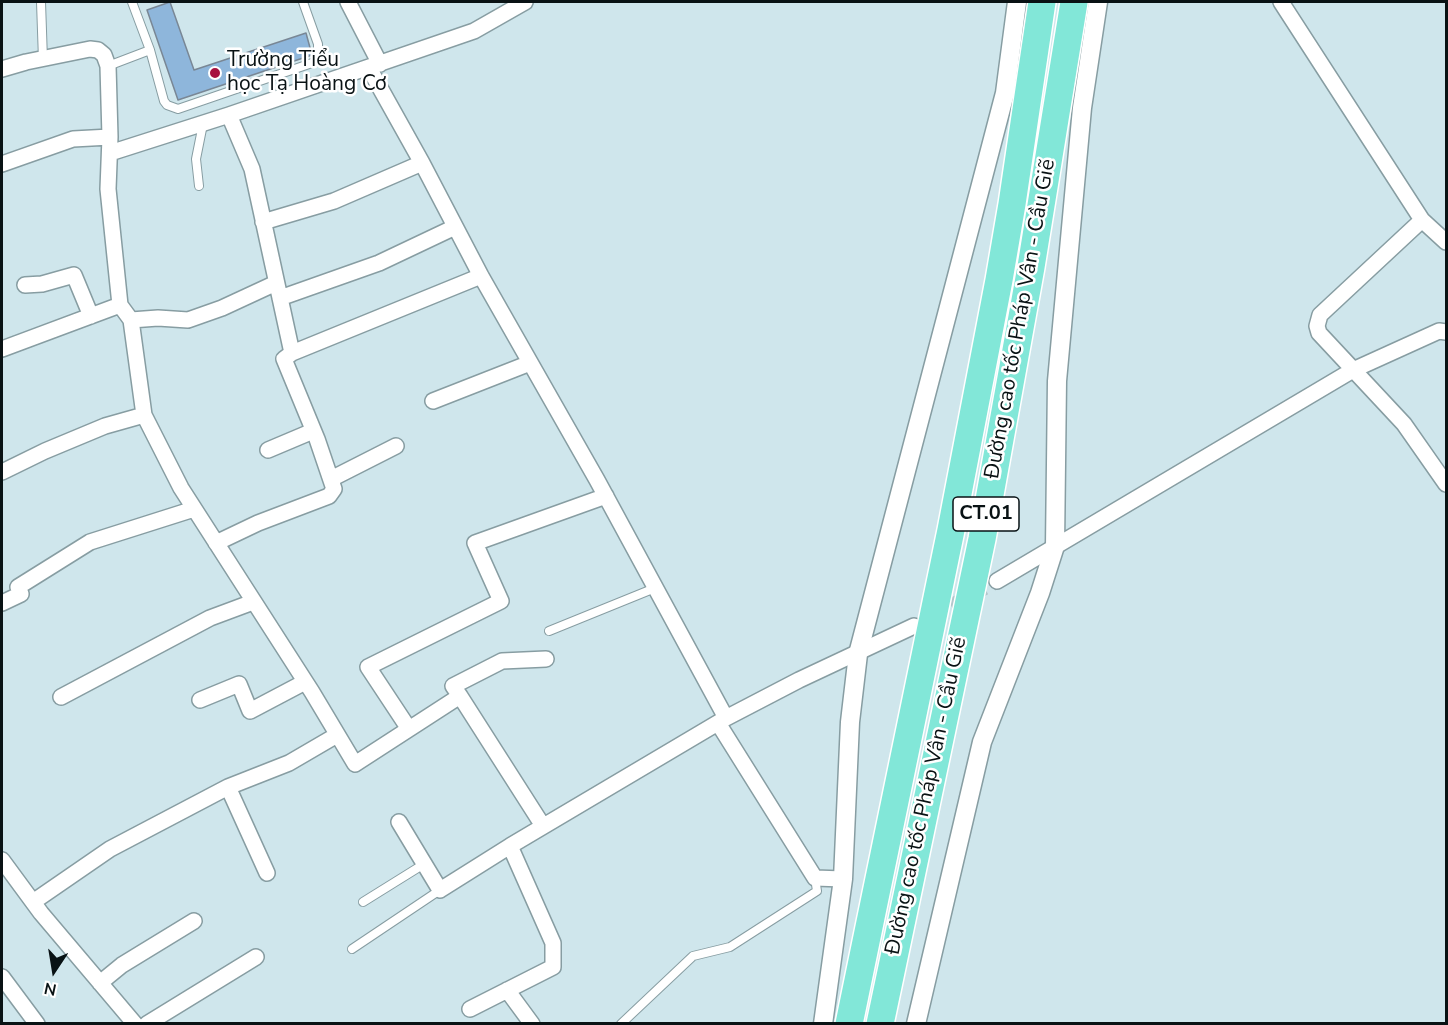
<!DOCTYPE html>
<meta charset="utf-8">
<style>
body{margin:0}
#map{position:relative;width:1448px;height:1025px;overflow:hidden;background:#cfe6ec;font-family:"Nunito Sans",sans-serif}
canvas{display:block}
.frame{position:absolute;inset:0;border:3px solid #091214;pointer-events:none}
.north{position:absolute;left:24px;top:941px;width:60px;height:60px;-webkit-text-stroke:4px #fff;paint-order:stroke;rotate:192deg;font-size:16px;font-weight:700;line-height:24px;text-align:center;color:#091214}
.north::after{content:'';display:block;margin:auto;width:21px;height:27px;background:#091214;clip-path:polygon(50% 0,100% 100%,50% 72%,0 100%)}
</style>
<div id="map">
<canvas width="1448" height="1025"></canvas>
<div class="frame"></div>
<div class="north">N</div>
</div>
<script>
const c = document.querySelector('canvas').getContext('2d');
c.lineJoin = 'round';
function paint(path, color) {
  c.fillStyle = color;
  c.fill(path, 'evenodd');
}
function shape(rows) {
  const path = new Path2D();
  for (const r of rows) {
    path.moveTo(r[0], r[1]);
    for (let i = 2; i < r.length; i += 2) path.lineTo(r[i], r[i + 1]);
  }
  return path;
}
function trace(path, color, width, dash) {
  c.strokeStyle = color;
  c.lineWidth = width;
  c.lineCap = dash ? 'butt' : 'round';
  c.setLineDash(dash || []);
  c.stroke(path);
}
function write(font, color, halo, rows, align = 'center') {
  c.font = font + ' "Nunito Sans",sans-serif';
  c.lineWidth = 5;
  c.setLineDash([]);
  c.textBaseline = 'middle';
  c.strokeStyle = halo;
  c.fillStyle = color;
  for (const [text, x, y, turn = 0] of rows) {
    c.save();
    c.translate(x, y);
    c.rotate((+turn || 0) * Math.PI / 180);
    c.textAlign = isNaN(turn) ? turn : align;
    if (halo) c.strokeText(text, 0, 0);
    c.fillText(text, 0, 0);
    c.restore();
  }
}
const building = shape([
 [170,2,194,70,306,33,312,55,178,100,147,10,170,2]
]);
paint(building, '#8eb6db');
trace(building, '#798795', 1.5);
trace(shape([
 [931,617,997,581]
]), '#b1c6cc', 15, [15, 8]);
const service = shape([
 [41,2,43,60],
 [132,2,150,50,164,101,167,105,178,109,315,62,318,59,318,44,303,2],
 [108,66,150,50],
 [199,186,196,159,203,124],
 [549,631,655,588],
 [363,902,424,864],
 [352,949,440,890],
 [621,1024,693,956,730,947,817,891,815,878]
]);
const minor = shape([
 [348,2,380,64],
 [1281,2,1422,220,1446,242],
 [369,68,422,163,481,276,597,480,726,718],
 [2,69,26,62,90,49,98,50,104,55,108,66,110,137,108,189,120,305,131,320,144,415,181,488,312,692,355,764,460,696,453,686,502,661,546,659],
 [229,115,252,169,292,353],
 [110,153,229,115,474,31,525,2],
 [2,164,73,139,110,137],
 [1422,220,1320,315,1317,326,1319,333,1404,424,1446,484],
 [263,222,334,201,422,163],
 [25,285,42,284,74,275,91,316],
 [280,298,379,263,455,227],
 [131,320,158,318,188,320,222,308,276,283],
 [2,349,120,305],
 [433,401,530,363],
 [268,450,313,431],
 [2,472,45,451,105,426,144,415],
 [331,479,396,446],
 [216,543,258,523,329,496,334,489,317,439,284,359,292,353,481,276],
 [997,581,1353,370,1439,331,1446,332],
 [2,603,21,594,18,587,90,542,194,509],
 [460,696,543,826],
 [61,697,210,618,253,602],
 [200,700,239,684,250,711,305,682],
 [718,723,815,878,843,879],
 [409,729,368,667,501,601,475,543,606,496],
 [228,787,267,873],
 [399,822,440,890,510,846,726,718,799,680,914,626],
 [2,860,41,913,135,1024],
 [33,902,110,849,228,787,289,763,337,735],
 [2,977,37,1024],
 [100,983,122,965,194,921],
 [507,990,532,1024],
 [470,1009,553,967,553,943,510,846],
 [147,1024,256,957]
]);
const tertiary = shape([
 [823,1024,843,879,850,722,858,654,1005,93,1017,2],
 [916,1024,982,742,1040,593,1055,546,1057,381,1082,108,1098,2]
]);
const motorway = shape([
 [849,1024,951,530,999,280,1012,204,1042,2],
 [880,1024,982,539,1031,267,1074,2]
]);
trace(service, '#879da2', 10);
trace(minor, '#879da2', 18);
trace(tertiary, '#879da2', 21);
trace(motorway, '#fff', 30);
trace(service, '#fff', 8);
trace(minor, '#fff', 15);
trace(tertiary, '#fff', 18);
trace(motorway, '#82e7d8', 27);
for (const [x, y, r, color] of [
 [215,73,6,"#a7103f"]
]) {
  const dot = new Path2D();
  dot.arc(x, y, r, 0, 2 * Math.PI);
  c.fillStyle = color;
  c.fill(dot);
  trace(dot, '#fff', 2);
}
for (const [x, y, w] of [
 [986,514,66]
]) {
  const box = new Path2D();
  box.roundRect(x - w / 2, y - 17, w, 34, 4.5);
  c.fillStyle = '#fff';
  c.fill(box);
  trace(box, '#091214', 1.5);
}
write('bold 20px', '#091214', null, [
 ["CT.01",986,514]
]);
write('21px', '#091214', '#fff', [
 ["Trường Tiểu",227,61],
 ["học Tạ Hoàng Cơ",227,85]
], 'left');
write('21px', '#091214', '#fff', [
 ["Đường cao tốc Pháp Vân - Cầu Giẽ",1021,319,-80],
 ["Đường cao tốc Pháp Vân - Cầu Giẽ",927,796,-78]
]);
</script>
